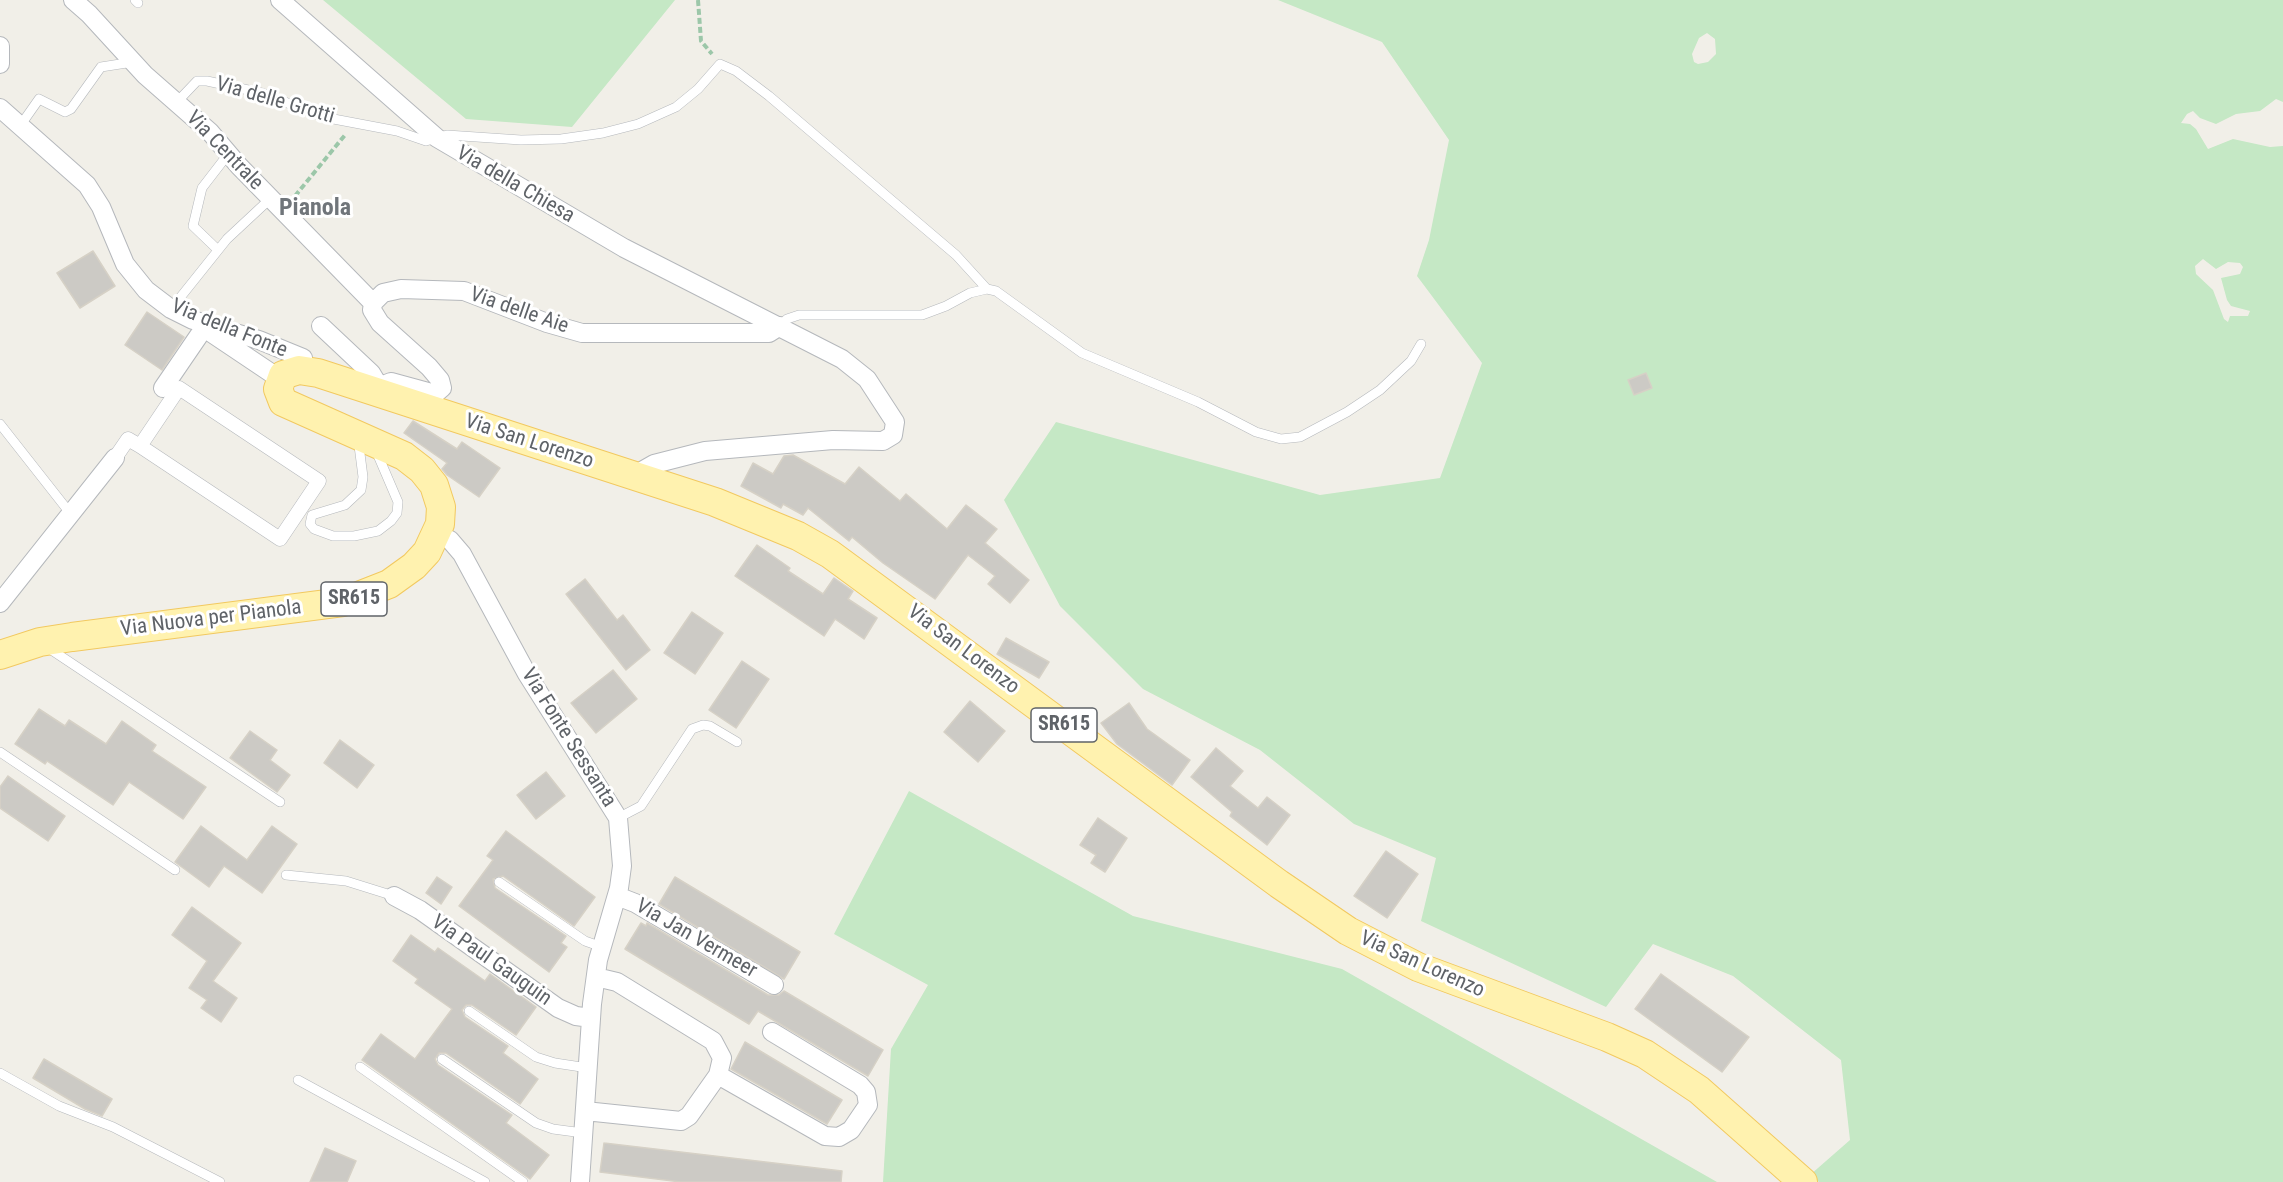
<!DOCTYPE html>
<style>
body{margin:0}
canvas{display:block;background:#f1efe8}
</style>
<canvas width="2283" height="1182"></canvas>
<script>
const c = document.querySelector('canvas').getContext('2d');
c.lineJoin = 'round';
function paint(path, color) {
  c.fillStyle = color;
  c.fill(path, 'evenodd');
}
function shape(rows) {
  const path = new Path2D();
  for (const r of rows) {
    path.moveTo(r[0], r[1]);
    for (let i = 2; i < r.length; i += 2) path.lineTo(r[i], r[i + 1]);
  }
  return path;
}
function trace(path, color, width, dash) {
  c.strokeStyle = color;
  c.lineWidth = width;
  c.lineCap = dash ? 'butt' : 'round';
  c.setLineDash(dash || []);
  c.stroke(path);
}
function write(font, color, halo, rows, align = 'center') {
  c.font = font + ' "Roboto Condensed",sans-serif';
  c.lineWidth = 6;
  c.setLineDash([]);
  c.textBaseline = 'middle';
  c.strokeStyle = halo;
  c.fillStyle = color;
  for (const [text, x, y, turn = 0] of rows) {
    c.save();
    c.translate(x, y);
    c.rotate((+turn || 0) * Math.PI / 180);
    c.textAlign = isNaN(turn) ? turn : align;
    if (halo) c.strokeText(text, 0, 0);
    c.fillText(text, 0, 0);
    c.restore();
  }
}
paint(shape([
 [323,0,675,0,572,127,466,119],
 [1278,0,2283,0,2283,102,2276,99,2260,111,2236,114,2216,124,2200,118,2193,111,2187,114,2181,123,2190,124,2196,129,2208,149,2233,139,2270,147,2283,146,2283,1182,1819,1182,1810,1175,1850,1140,1841,1060,1733,976,1653,944,1606,1007,1421,921,1436,858,1354,824,1260,750,1143,689,1060,606,1004,500,1056,422,1320,495,1440,478,1482,363,1417,276,1429,240,1449,140,1382,42],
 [1707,33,1715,39,1716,54,1708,62,1698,64,1694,62,1692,54,1699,38],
 [2203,259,2216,269,2228,262,2240,263,2243,267,2240,274,2221,278,2227,300,2231,306,2250,311,2248,316,2230,316,2228,322,2224,319,2213,290,2196,274,2195,266],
 [909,791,1133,916,1342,969,1717,1182,883,1182,891,1049,928,985,834,934]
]), '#c5e8c5');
const building = shape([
 [93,251,115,286,80,308,57,273,93,251],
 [147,312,184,337,162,370,125,345,147,312],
 [1646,373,1652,388,1634,395,1628,380,1646,373],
 [413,421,457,449,462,442,500,468,479,497,447,475,442,469,447,463,404,433,413,421],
 [793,455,845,484,859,467,900,501,906,494,947,529,966,505,997,529,985,543,1029,580,1010,603,988,584,995,576,968,555,935,599,883,563,852,537,849,541,808,508,803,515,783,504,781,508,741,486,753,463,773,474,784,456,793,455],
 [757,545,790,568,788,571,823,594,834,578,853,591,848,599,877,618,864,639,835,619,824,636,735,576,757,545],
 [585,579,617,620,623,615,650,650,626,670,566,594,585,579],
 [692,612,723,633,695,674,664,653,692,612],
 [1006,638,1049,662,1039,678,997,654,1006,638],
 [742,661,769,679,736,728,709,710,742,661],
 [613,670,637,699,596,733,571,703,613,670],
 [970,701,1005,731,978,762,944,732,970,701],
 [1129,703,1147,729,1190,760,1172,785,1117,744,1101,723,1129,703],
 [39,709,65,726,69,720,106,744,122,721,156,745,152,751,206,787,183,819,129,782,113,805,47,761,45,764,15,744,39,709],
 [250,731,277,750,270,760,290,775,277,792,230,758,250,731],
 [340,740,374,765,357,788,324,763,340,740],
 [1216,748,1243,771,1230,786,1258,808,1267,797,1290,815,1267,845,1230,816,1232,812,1191,777,1216,748],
 [546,772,565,796,536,819,517,795,546,772],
 [8,776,65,816,48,841,0,808,0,787,8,776],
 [1098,818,1127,838,1105,872,1091,863,1096,855,1080,845,1098,818],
 [201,826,247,860,272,826,297,844,262,893,224,866,209,887,175,862,201,826],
 [506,831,595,897,574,926,503,876,493,879,495,888,566,936,561,943,567,947,549,972,459,906,493,860,487,856,506,831],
 [1386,851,1418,874,1387,918,1354,896,1386,851],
 [437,877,452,887,441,904,426,893,437,877],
 [675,877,800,952,784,979,659,904,675,877],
 [192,907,241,943,213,981,237,998,221,1022,201,1008,207,1000,189,988,207,961,172,935,192,907],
 [641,923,646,926,647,923,768,995,779,995,784,991,883,1050,868,1076,758,1011,749,1024,625,949,641,923],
 [411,935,435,952,438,948,485,981,490,974,536,1007,516,1035,472,1005,466,1005,462,1010,465,1017,508,1046,503,1053,538,1079,520,1104,446,1053,439,1053,435,1059,438,1065,512,1115,506,1123,549,1155,530,1179,362,1060,381,1034,415,1059,452,1009,415,983,418,979,393,961,411,935],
 [1661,974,1749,1037,1722,1072,1635,1009,1661,974],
 [745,1042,842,1100,827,1124,731,1069,745,1042],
 [44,1059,112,1099,102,1116,85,1109,33,1078,44,1059],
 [604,1143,842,1171,841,1182,681,1182,600,1172,604,1143],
 [325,1148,356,1161,347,1182,310,1182,325,1148]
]);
paint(building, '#cccac5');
trace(building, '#d6d1c6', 1.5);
const service = shape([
 [135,0,138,3],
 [176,103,197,81,207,81,262,93,323,117,397,131,426,141,447,135,521,140,561,139,603,133,638,124,676,107,698,89,720,64,736,71,769,96,956,255,987,289],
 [20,126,39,99,65,112,71,109,101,67,133,62],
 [218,250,193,226,202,188,229,153],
 [171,309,227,239,271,198],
 [780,326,787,319,799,315,922,315,946,306,970,293,987,289,996,291,1082,353,1198,402,1256,432,1281,439,1300,437,1347,412,1380,390,1411,361,1421,344],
 [0,424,70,513],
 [358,438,363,477,361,490,345,505,312,515,310,524,314,529,333,536,354,536,378,531,391,521,397,513,398,502,377,453],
 [47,647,280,802],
 [0,752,175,870],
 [618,818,641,806,692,729,703,725,710,726,737,742],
 [286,875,346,881,394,896],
 [499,882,585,941,602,947],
 [469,1011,536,1057,555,1063,588,1068],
 [442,1059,536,1123,553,1129,583,1133],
 [360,1067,523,1182],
 [0,1073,59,1106,113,1127,220,1182],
 [298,1080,485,1182]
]);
const pedestrian = shape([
 [179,388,319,481,280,539,140,446,179,388],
 [115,458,128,439,140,446]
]);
const minor = shape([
 [73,0,89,14,145,75,210,132,239,166,373,303],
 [280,0,437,138,624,248,842,359,867,379,895,422,893,435,883,441,833,440,705,451,654,464,640,472,637,477],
 [0,46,0,64],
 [0,108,87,185,101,207,125,264,146,290,171,309,193,320,259,340,303,358],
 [321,326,371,373,377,383,376,393],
 [207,330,280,379],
 [378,387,391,382,435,394,442,388,440,380,429,367,380,323,372,310,373,303,383,293,401,289,464,291,547,323,582,333,769,333,780,326],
 [163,388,204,328],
 [436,534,450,540,462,554,527,674,618,818,622,866,619,888,598,960,592,1004,580,1182],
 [0,603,115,458],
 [394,896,420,910,558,1008,576,1016,591,1018],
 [617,896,635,903,774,985],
 [718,1075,825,1136,839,1137,851,1130,868,1105,866,1092,860,1085,772,1032],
 [585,1111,681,1121,689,1116,718,1075,722,1058,713,1041,617,982,596,977]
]);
const primary = shape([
 [0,655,40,642,72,637,343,602,389,584,414,566,427,552,440,524,441,507,434,485,422,470,404,456,283,402,278,389,283,375,299,370,318,373,715,502,798,536,830,554,1279,884,1348,931,1418,967,1607,1037,1645,1054,1699,1090,1803,1182]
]);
trace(service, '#b5b8bc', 10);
trace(pedestrian, '#b5b8bc', 15);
trace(minor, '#b5b8bc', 20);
trace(primary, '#f2c960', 30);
trace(shape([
 [698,0,701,41,712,54],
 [295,196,345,135]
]), '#9cc7a9', 4, [6, 3]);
trace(service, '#fff', 9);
trace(pedestrian, '#fff', 14);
trace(minor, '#fff', 18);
trace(primary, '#fff2af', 28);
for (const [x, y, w] of [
 [354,599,66],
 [1064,725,66]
]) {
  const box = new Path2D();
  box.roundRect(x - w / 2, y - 17, w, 34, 4.5);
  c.fillStyle = '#fff';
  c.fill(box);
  trace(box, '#5f6368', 1.5);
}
write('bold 20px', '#5f6368', null, [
 ["SR615",354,599],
 ["SR615",1064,725]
]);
write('21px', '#5f6368', '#fff', [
 ["Via delle Grotti",275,101,16],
 ["Via Centrale",224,151,46],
 ["Via della Chiesa",515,185,30],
 ["Via delle Aie",519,311,19],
 ["Via della Fonte",229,329,22],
 ["Via San Lorenzo",529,442,18],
 ["Via Nuova per Pianola",211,619,-7],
 ["Via San Lorenzo",963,650,37],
 ["Via Fonte Sessanta",568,738,58],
 ["Via Jan Vermeer",696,939,30],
 ["Via Paul Gauguin",491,961,35],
 ["Via San Lorenzo",1422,965,24]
]);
write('bold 24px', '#70757a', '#fff', [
 ["Pianola",315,209]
]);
</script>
